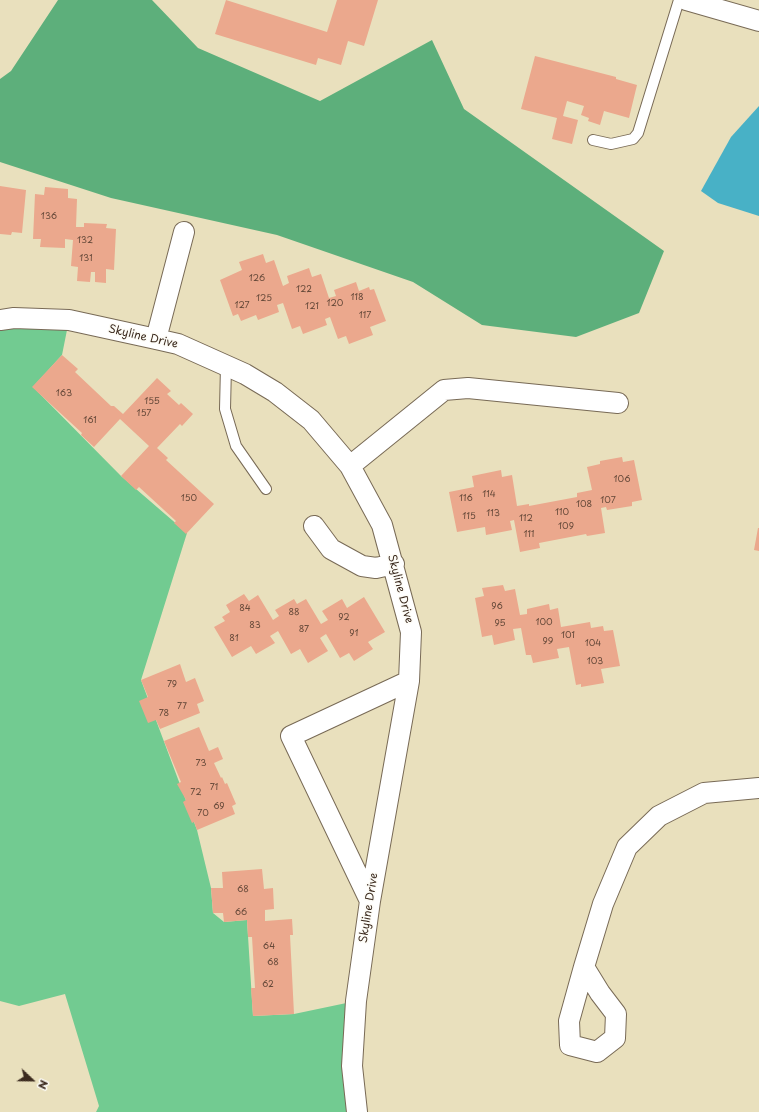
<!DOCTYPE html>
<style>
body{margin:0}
#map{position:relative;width:759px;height:1112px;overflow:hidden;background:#e9e0bd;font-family:"Playpen Sans",sans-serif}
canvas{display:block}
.north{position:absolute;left:12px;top:1060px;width:40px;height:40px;-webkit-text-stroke:3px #fdfcf7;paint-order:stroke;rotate:112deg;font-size:11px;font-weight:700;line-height:16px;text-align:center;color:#3b2a1e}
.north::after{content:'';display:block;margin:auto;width:14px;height:18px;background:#3b2a1e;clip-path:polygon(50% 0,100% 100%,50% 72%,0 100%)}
</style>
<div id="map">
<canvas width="759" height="1112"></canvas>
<div class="north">N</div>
</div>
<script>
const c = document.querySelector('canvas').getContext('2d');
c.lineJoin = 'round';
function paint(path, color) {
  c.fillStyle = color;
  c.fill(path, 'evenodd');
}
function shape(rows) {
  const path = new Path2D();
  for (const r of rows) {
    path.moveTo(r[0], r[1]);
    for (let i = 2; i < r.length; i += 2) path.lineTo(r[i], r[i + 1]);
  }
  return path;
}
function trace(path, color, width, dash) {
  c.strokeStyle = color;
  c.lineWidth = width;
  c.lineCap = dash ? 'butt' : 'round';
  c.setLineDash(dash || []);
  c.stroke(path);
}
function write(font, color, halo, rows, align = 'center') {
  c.font = font + ' "Playpen Sans",sans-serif';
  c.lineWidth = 3;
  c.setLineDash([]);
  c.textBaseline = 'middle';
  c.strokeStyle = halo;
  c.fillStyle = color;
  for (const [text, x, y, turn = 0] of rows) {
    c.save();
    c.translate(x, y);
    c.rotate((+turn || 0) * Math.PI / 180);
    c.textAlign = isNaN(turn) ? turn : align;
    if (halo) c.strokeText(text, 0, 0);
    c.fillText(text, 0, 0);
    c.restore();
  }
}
paint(shape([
 [0,320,69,320,62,355,33,387,121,476,187,533,141,680,197,830,211,888,213,913,224,922,247,920,253,1016,294,1014,356,1001,357,1112,96,1112,99,1106,65,994,19,1006,0,1001]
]), '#72cb91');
paint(shape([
 [58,0,152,0,198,48,320,101,432,40,464,109,664,251,639,313,576,337,482,325,413,282,277,235,111,198,0,162,0,79,11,71]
]), '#5daf7b');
paint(shape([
 [759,106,759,216,718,203,701,191,731,137]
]), '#48b1c6');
paint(shape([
 [226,0,327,32,337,0,378,0,364,46,348,41,341,65,318,58,316,65,215,34],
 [535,56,616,77,616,79,637,85,629,118,604,111,600,125,588,121,589,118,581,115,584,106,567,101,563,116,578,120,572,144,552,139,557,118,521,109],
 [0,186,26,190,22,233,12,232,11,235,0,234],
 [45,187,68,189,68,198,77,199,76,227,84,227,84,223,107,224,106,228,116,229,114,270,106,269,106,283,95,282,95,272,91,272,90,282,77,281,78,267,71,266,73,240,65,239,65,248,40,247,41,239,33,239,35,194,44,195],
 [263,254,266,263,274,260,283,286,289,283,287,276,309,268,312,277,321,274,329,298,336,296,334,290,356,282,359,291,369,287,370,290,374,289,386,321,370,327,373,335,349,344,346,336,338,339,330,317,325,319,327,325,303,334,300,326,292,329,283,303,277,305,279,312,258,320,256,315,241,321,238,314,233,316,220,280,242,270,239,262],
 [62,355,78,369,75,372,111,406,114,406,123,414,157,378,171,391,167,394,179,405,181,403,193,414,182,426,180,424,157,448,168,458,166,460,214,504,186,534,174,523,176,521,139,487,136,490,121,476,149,446,120,419,94,447,81,435,82,433,32,387],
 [622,457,623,462,634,460,642,500,632,502,632,506,607,510,606,507,601,508,605,533,587,536,586,534,539,543,540,548,520,552,514,520,510,521,512,530,486,535,485,527,457,532,449,492,474,487,472,476,501,470,502,477,512,475,517,506,529,504,529,506,577,497,577,493,592,490,587,467,600,464,600,461],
 [758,528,759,528,759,551,754,550],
 [503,585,505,591,515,589,520,615,527,614,527,609,549,604,550,610,558,608,561,627,590,622,591,628,603,626,604,631,613,630,620,666,601,669,604,683,581,687,581,684,576,685,569,647,557,649,559,658,533,663,531,655,526,655,521,628,513,629,515,640,494,645,492,635,482,637,475,598,484,596,482,588],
 [244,594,249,601,258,595,273,620,279,616,275,610,294,599,297,604,306,599,321,624,328,620,322,611,342,599,347,608,364,597,385,632,368,642,373,649,354,661,349,653,340,658,326,634,320,638,328,651,308,663,300,649,291,654,278,631,270,636,275,643,256,654,251,646,232,657,214,627,225,621,222,617,230,612,226,605],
 [180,664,186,682,195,678,204,701,197,704,200,713,160,729,156,720,148,723,139,701,148,697,141,680],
 [199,727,209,751,218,747,223,759,214,763,221,778,222,777,225,784,227,783,236,804,232,806,235,814,197,830,194,822,192,823,183,802,186,800,177,784,181,782,164,741],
 [262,869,264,889,273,888,274,909,265,910,265,921,292,919,293,935,290,935,294,1014,253,1016,251,988,255,988,252,937,248,937,247,920,224,922,223,913,213,913,211,888,223,888,222,872]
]), '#eba88d');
const service = shape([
 [593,140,611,144,633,139,638,133,679,0],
 [226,366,225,409,236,446,266,489]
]);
const minor = shape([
 [686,0,759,21],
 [0,320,14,318,69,320,156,339,178,344,245,374,275,392,311,420,350,466,382,525,411,632,409,681,370,901,356,1001,352,1066,357,1112],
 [156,339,184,232],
 [350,466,444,390,468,388,618,403],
 [314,526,331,549,362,566,376,568,394,564],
 [370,901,291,736,409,681],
 [584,967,600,993,616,1014,615,1038,597,1052,570,1045,569,1021,584,967,603,904,627,847,659,816,704,793,759,788]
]);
trace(service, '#786a56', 12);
trace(minor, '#786a56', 22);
trace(service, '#fff', 10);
trace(minor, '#fff', 20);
write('9px', '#674a3a', null, [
 ["136",49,217],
 ["132",85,241],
 ["131",86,259],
 ["126",257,279],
 ["122",304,290],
 ["118",357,298],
 ["125",264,299],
 ["120",335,304],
 ["127",242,306],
 ["121",312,307],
 ["117",365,316],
 ["163",64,394],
 ["155",152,402],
 ["157",144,414],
 ["161",90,421],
 ["106",622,480],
 ["114",489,495],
 ["150",189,499],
 ["116",466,499],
 ["107",608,501],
 ["108",584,505],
 ["110",562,513],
 ["113",493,514],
 ["115",469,517],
 ["112",526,519],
 ["109",566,527],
 ["111",529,535],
 ["96",497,607],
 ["84",245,609],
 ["88",294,613],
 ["92",344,618],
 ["100",544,623],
 ["95",500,624],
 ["83",255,626],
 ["87",304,630],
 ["91",354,634],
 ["101",568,636],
 ["81",234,639],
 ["99",548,642],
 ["104",593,644],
 ["103",595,662],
 ["79",172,685],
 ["77",182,707],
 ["78",164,714],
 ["73",201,764],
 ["71",214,788],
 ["72",196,793],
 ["69",219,807],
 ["70",203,814],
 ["68",243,890],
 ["66",241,913],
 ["64",269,947],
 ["68",273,963],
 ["62",268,985]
]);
write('11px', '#3b2a1e', '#fdfcf7', [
 ["Skyline Drive",143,337,13],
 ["Skyline Drive",400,589,75],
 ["Skyline Drive",369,908,-81]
]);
</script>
